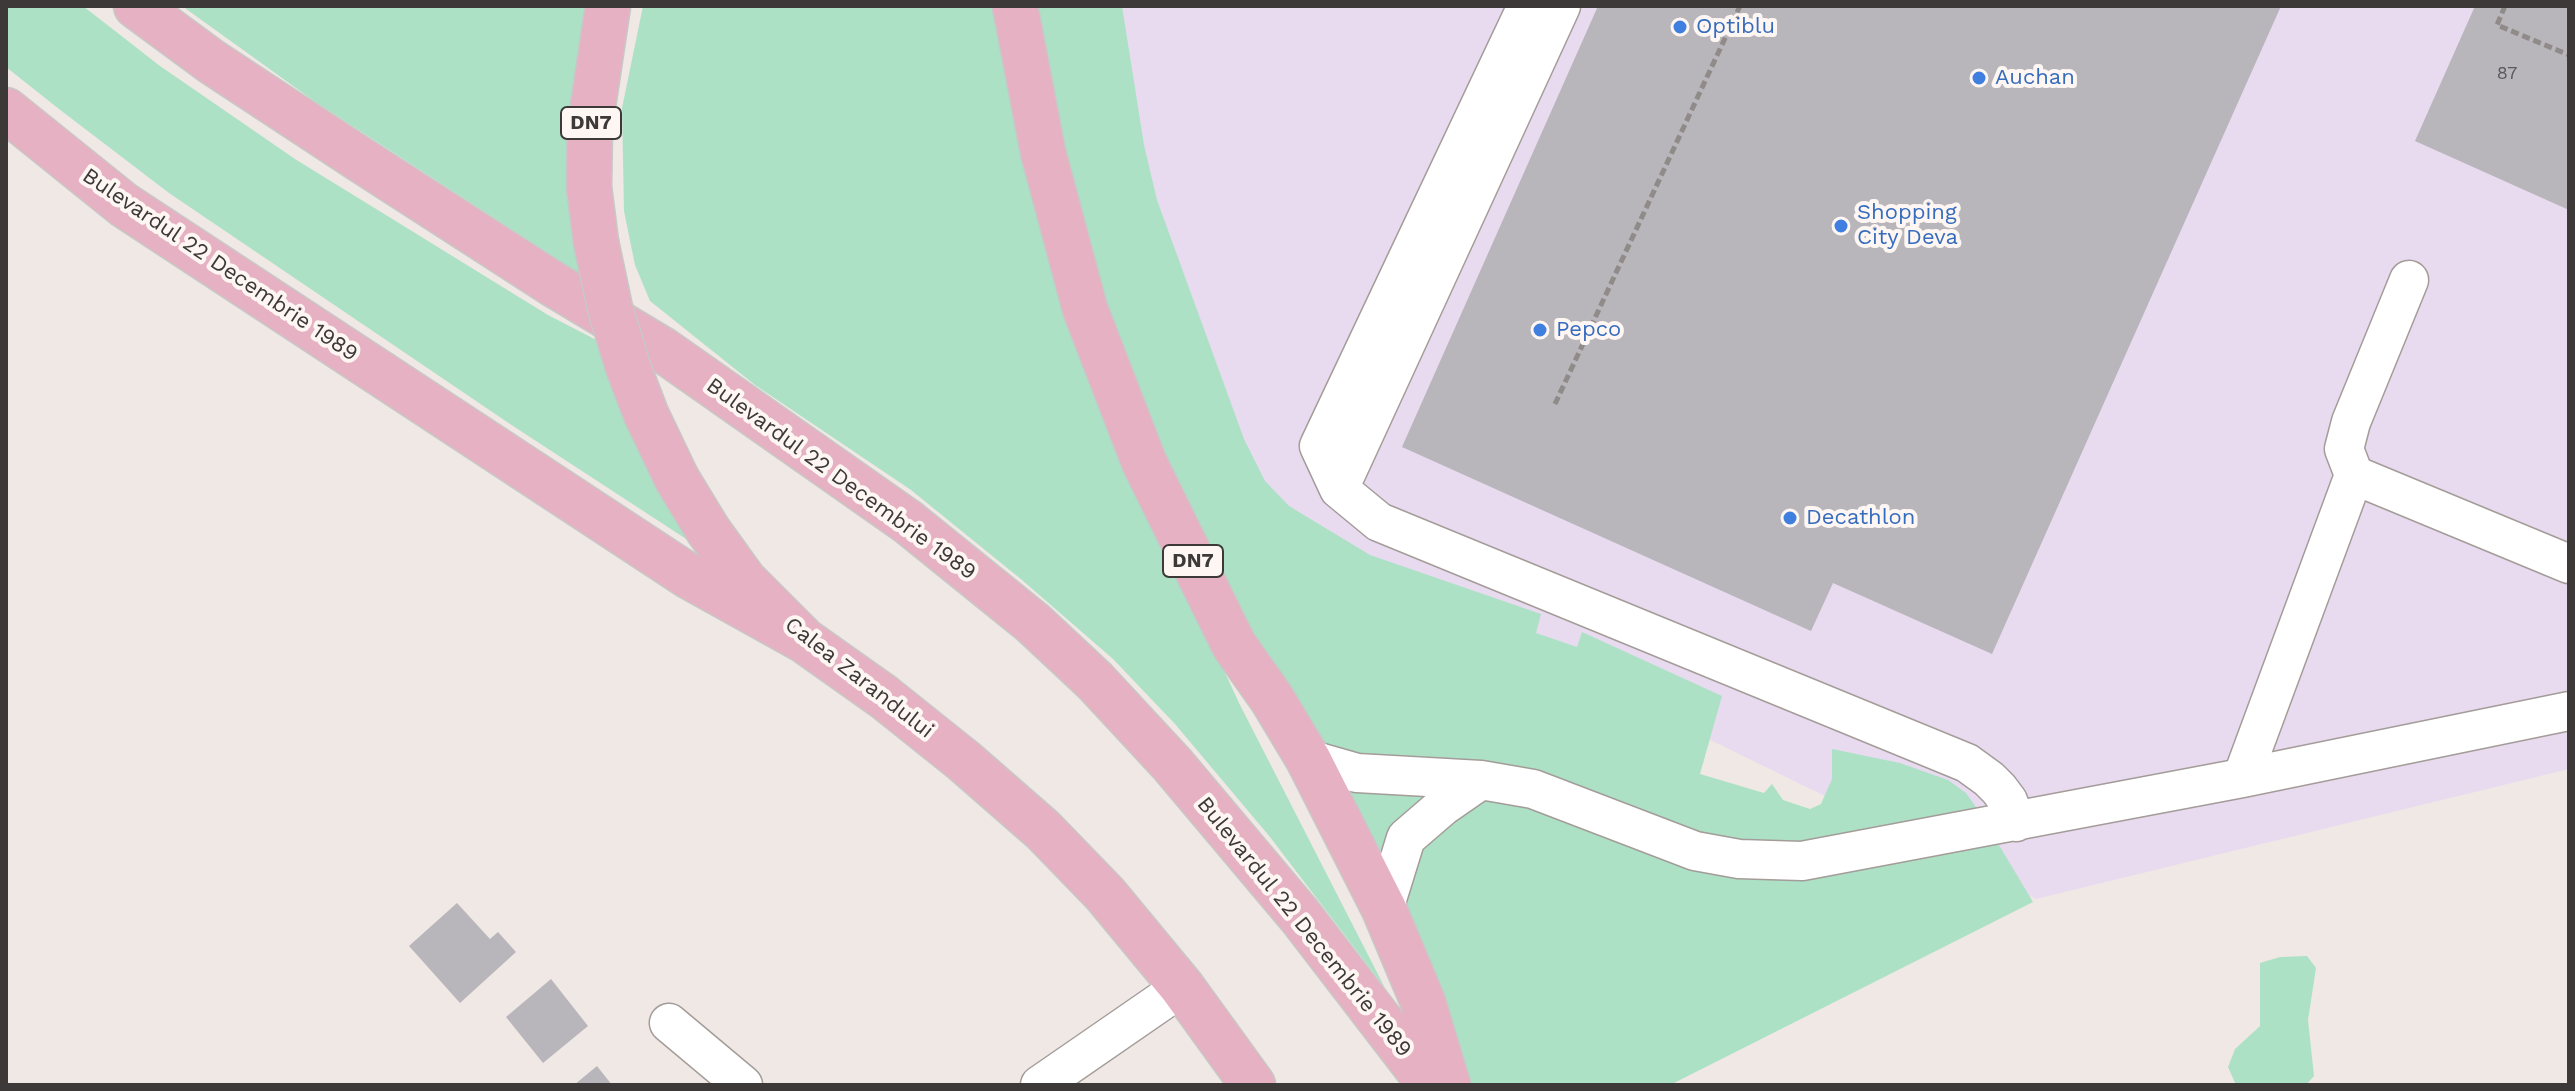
<!DOCTYPE html>
<style>
body{margin:0}
#map{position:relative;width:2575px;height:1091px;overflow:hidden;background:#f0e8e5;font-family:"Work Sans",sans-serif}
canvas{display:block}
.frame{position:absolute;inset:0;border:8px solid #3c3938;pointer-events:none}
</style>
<div id="map">
<canvas width="2575" height="1091"></canvas>
<div class="frame"></div>
</div>
<script>
const c = document.querySelector('canvas').getContext('2d');
c.lineJoin = 'round';
function paint(path, color) {
  c.fillStyle = color;
  c.fill(path, 'evenodd');
}
function shape(rows) {
  const path = new Path2D();
  for (const r of rows) {
    path.moveTo(r[0], r[1]);
    for (let i = 2; i < r.length; i += 2) path.lineTo(r[i], r[i + 1]);
  }
  return path;
}
function trace(path, color, width, dash) {
  c.strokeStyle = color;
  c.lineWidth = width;
  c.lineCap = dash ? 'butt' : 'round';
  c.setLineDash(dash || []);
  c.stroke(path);
}
function write(font, color, halo, rows, align = 'center') {
  c.font = font + ' "Work Sans",sans-serif';
  c.lineWidth = 8;
  c.setLineDash([]);
  c.textBaseline = 'middle';
  c.strokeStyle = halo;
  c.fillStyle = color;
  for (const [text, x, y, turn = 0] of rows) {
    c.save();
    c.translate(x, y);
    c.rotate((+turn || 0) * Math.PI / 180);
    c.textAlign = isNaN(turn) ? turn : align;
    if (halo) c.strokeText(text, 0, 0);
    c.fillText(text, 0, 0);
    c.restore();
  }
}
paint(shape([
 [1097,6,2569,6,2569,769,2036,899,1235,508]
]), '#e8dbef');
paint(shape([
 [6,6,83,6,160,66,295,159,548,315,608,346,706,552,510,424,169,193,59,109,6,67],
 [182,6,594,6,571,177,580,274,314,101],
 [643,6,993,6,1019,143,1147,504,1239,703,1385,988,1270,837,1175,724,1113,659,1022,580,911,490,755,385,650,301,635,265,624,211,622,108],
 [1025,6,1122,6,1144,145,1157,200,1244,439,1265,481,1289,506,1370,555,1541,614,1536,633,1577,647,1582,632,1722,696,1700,774,1764,793,1772,784,1783,800,1810,809,1821,804,1832,779,1832,749,1900,763,1948,780,1966,793,1978,810,2033,902,1670,1085,1459,1085,1140,444],
 [2307,956,2316,968,2308,1020,2314,1076,2306,1085,2236,1085,2228,1067,2235,1049,2260,1026,2260,963,2280,957]
]), '#ace1c6');
paint(shape([
 [1598,6,2281,6,1992,654,1833,583,1811,631,1402,447],
 [2475,6,2569,6,2569,210,2415,141],
 [457,903,490,939,498,932,516,952,460,1003,409,946],
 [551,979,588,1026,543,1063,506,1017],
 [597,1066,612,1085,574,1085]
]), '#b8b5bb');
const minor = shape([
 [1527,6,1319,446,1339,489,1379,522,1967,763,1989,779,1999,789,2008,801,2016,822],
 [2354,475,2569,564],
 [1339,489,1561,6],
 [1308,759,1357,773,1481,780,1533,789,1695,851,1739,859,1802,861,2242,778,2569,711],
 [2242,778,2354,475,2344,449,2351,422,2409,280],
 [1384,909,1406,838,1442,807,1481,780],
 [669,1023,743,1085],
 [1040,1085,1182,987]
]);
const major = shape([
 [136,6,212,62,361,160,553,284,663,350,908,522,1033,623,1095,681,1172,764,1300,916,1430,1085],
 [1015,6,1043,152,1085,309,1144,462,1234,645,1272,699,1308,759,1384,909,1423,1002,1448,1085],
 [6,110,124,205,690,577,805,641],
 [596,242,589,187,590,126,608,6],
 [677,479,708,530,744,580,805,641,884,697,964,761,1043,830,1105,894,1182,987,1253,1085]
]);
trace(minor, '#a49c99', 41);
trace(major, '#c8c8c7', 47);
trace(shape([
 [2505,6,2497,25,2569,55],
 [1555,404,1740,6]
]), '#908b89', 5, [8, 4]);
trace(minor, '#fff', 38);
trace(major, '#e5b1c3', 44);
const majorBridge = shape([
 [596,242,610,308,628,367,646,414,677,479]
]);
trace(majorBridge, '#c8c8c7', 47, []);
trace(majorBridge, '#e5b1c3', 44);
for (const [x, y, r, color] of [
 [1680,27,8,"#3f7fe0"],
 [1979,78,8,"#3f7fe0"],
 [1841,226,8,"#3f7fe0"],
 [1540,330,8,"#3f7fe0"],
 [1790,518,8,"#3f7fe0"]
]) {
  const dot = new Path2D();
  dot.arc(x, y, r, 0, 2 * Math.PI);
  c.fillStyle = color;
  c.fill(dot);
  trace(dot, '#fef6f2', 3);
}
write('18px', '#5b5859', null, [
 ["87",2507,74]
]);
for (const [x, y, w] of [
 [591,123,60],
 [1193,561,60]
]) {
  const box = new Path2D();
  box.roundRect(x - w / 2, y - 16, w, 32, 6);
  c.fillStyle = '#fef6f2';
  c.fill(box);
  trace(box, '#3c3938', 2);
}
write('bold 20px', '#3c3938', null, [
 ["DN7",591,123],
 ["DN7",1193,561]
]);
write('22px', '#366cbe', '#fef6f2', [
 ["Optiblu",1696,27],
 ["Auchan",1995,78],
 ["Shopping",1857,213],
 ["City Deva",1857,238],
 ["Pepco",1556,330],
 ["Decathlon",1806,518]
], 'left');
write('22px', '#3c3938', '#fef6f2', [
 ["Bulevardul 22 Decembrie 1989",220,265,34],
 ["Bulevardul 22 Decembrie 1989",841,479,36],
 ["Calea Zarandului",859,678,38],
 ["Bulevardul 22 Decembrie 1989",1304,927,51]
]);
</script>
